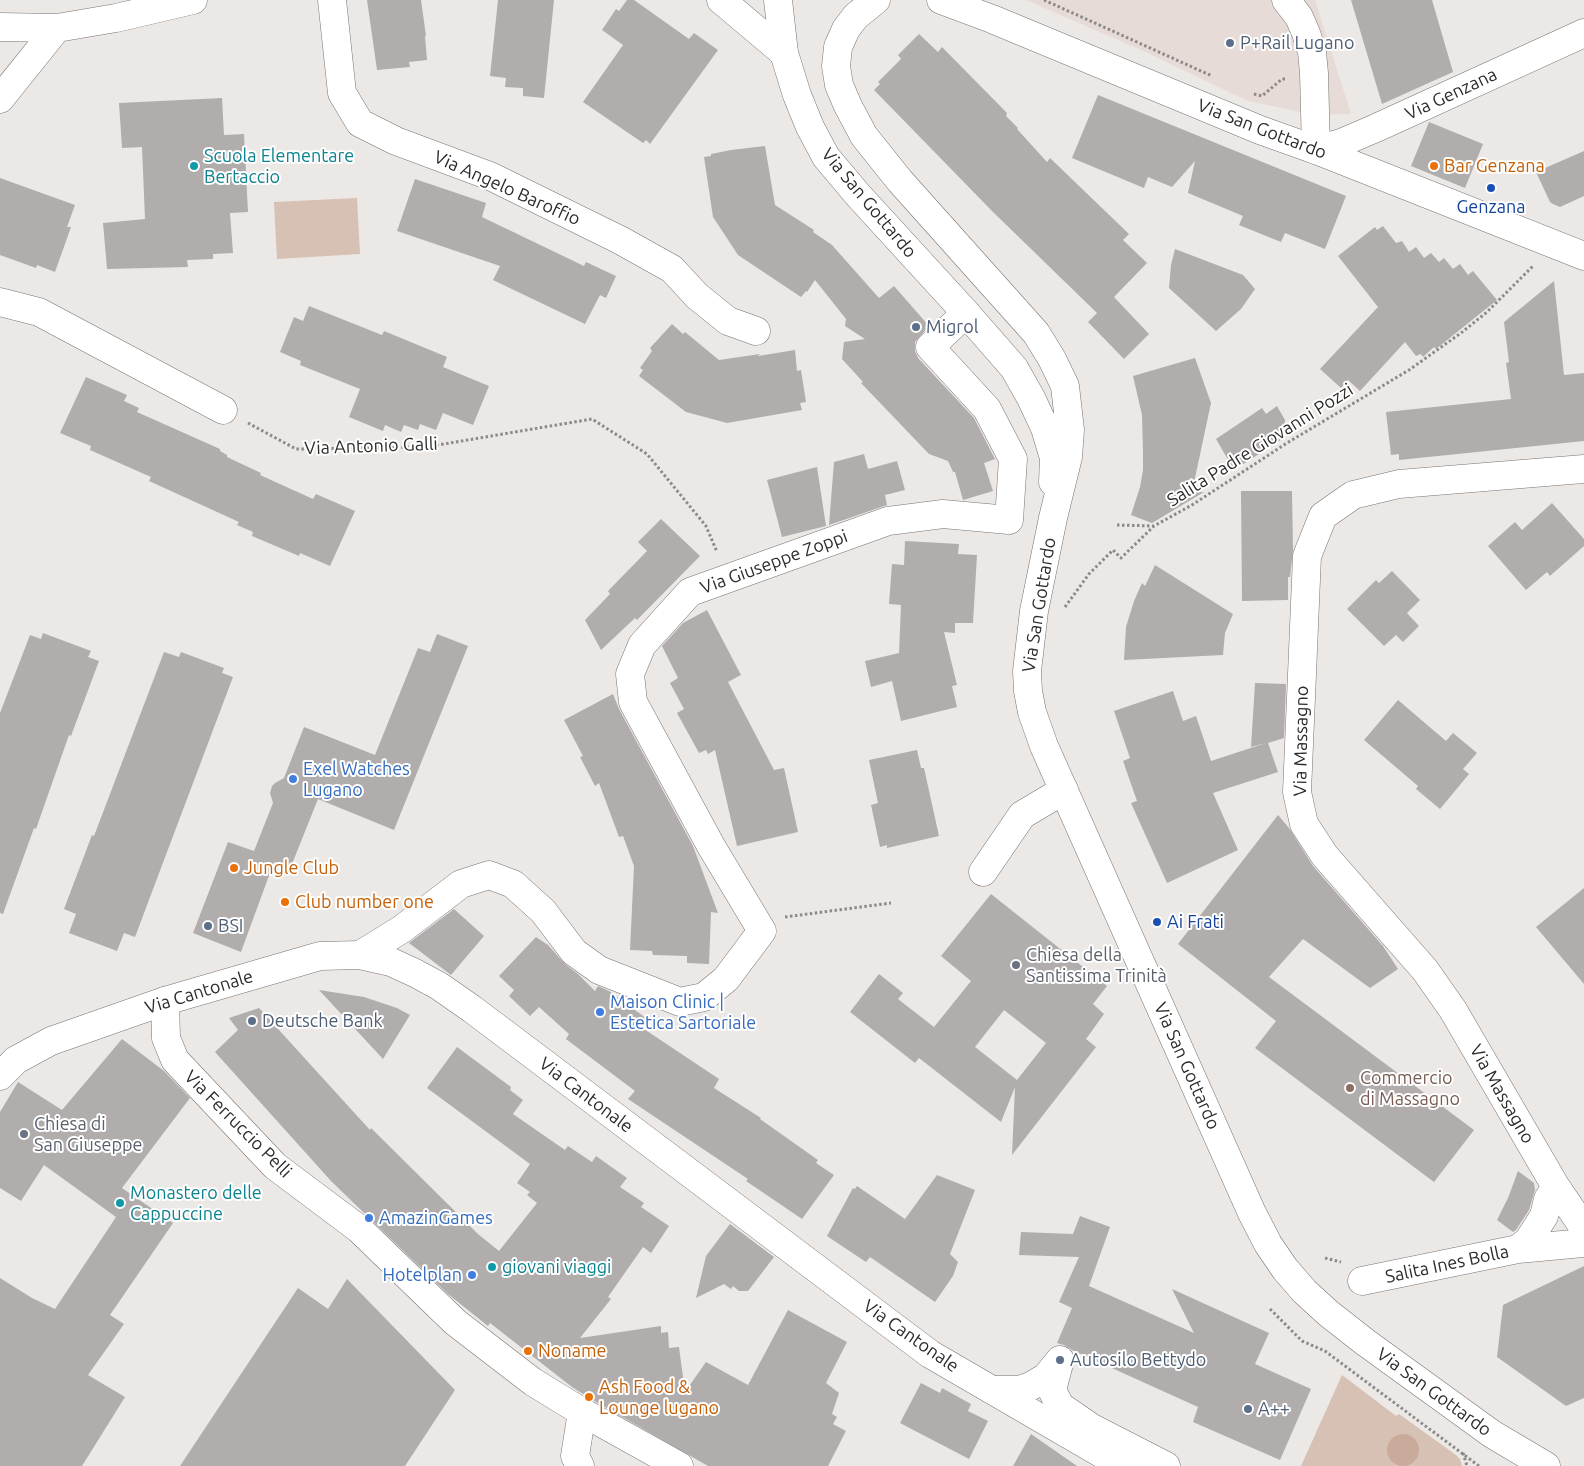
<!DOCTYPE html>
<meta charset="utf-8">
<style>
body{margin:0}
canvas{display:block;background:#ebe8e6}
</style>
<canvas width="1584" height="1466"></canvas>
<script>
const c = document.querySelector('canvas').getContext('2d');
c.lineJoin = 'round';
function paint(path, color) {
  c.fillStyle = color;
  c.fill(path, 'evenodd');
}
function shape(rows) {
  const path = new Path2D();
  for (const r of rows) {
    if (r.length === 3) {
      path.moveTo(r[0] + r[2], r[1]);
      path.arc(r[0], r[1], r[2], 0, 2 * Math.PI);
      continue;
    }
    path.moveTo(r[0], r[1]);
    for (let i = 2; i < r.length; i += 2) path.lineTo(r[i], r[i + 1]);
  }
  return path;
}
function trace(path, color, width, dash) {
  c.strokeStyle = color;
  c.lineWidth = width;
  c.lineCap = dash ? 'butt' : 'round';
  c.setLineDash(dash || []);
  c.stroke(path);
}
function write(font, color, halo, rows, align = 'center') {
  c.font = font + ' Ubuntu,sans-serif';
  c.lineWidth = 4;
  c.setLineDash([]);
  c.textBaseline = 'middle';
  c.strokeStyle = halo;
  c.fillStyle = color;
  for (const [text, x, y, turn = 0] of rows) {
    c.save();
    c.translate(x, y);
    c.rotate((+turn || 0) * Math.PI / 180);
    c.textAlign = isNaN(turn) ? turn : align;
    if (halo) c.strokeText(text, 0, 0);
    c.fillText(text, 0, 0);
    c.restore();
  }
}
paint(shape([
 [1026,0,1315,0,1351,114,1315,115,1248,101,1141,50]
]), '#e6dbd6');
paint(shape([
 [357,198,360,254,277,259,274,202],
 [1342,1375,1396,1416,1399,1414,1456,1455,1460,1459,1462,1466,1301,1466]
]), '#d7c0b4');
paint(shape([
 [1403,1450,16]
]), '#caaa9a');
paint(shape([
 [367,0,421,0,426,36,425,36,427,60,409,62,410,67,377,70],
 [498,0,554,0,544,98,523,96,523,88,505,87,506,78,490,76],
 [627,0,634,0,689,39,694,33,718,50,650,144,646,140,643,143,583,102,623,45,602,30,616,9,619,11],
 [1351,0,1432,0,1453,72,1382,104],
 [919,34,938,52,942,47,1007,113,1006,116,1018,128,1017,129,1047,162,1050,158,1129,234,1123,240,1147,263,1114,297,1149,334,1124,359,1088,322,1097,313,993,212,874,90,880,84,878,82,901,59,898,55],
 [1098,95,1346,196,1325,249,1285,233,1281,242,1239,225,1243,216,1188,193,1195,161,1172,187,1148,177,1144,188,1072,158],
 [222,98,224,135,244,134,248,212,230,213,233,253,213,254,213,259,187,260,188,267,107,269,103,223,145,219,142,147,122,148,119,103],
 [1429,122,1483,144,1465,188,1411,166],
 [765,146,775,205,814,230,813,232,832,245,879,298,894,286,929,326,915,342,915,351,918,358,974,418,995,459,984,463,993,491,963,500,955,472,953,472,948,461,929,454,861,383,863,382,842,359,844,342,865,339,845,326,846,319,815,280,807,292,806,291,801,297,738,255,713,217,704,157,711,156,711,154,731,150],
 [1584,151,1584,196,1560,207,1553,204,1550,202,1536,172],
 [0,178,75,205,67,227,71,227,55,272,37,265,36,268,0,255],
 [415,179,486,203,482,217,584,266,586,262,616,276,606,298,600,295,585,324,493,280,500,266,397,231],
 [1383,226,1396,243,1402,241,1409,252,1416,247,1424,258,1431,253,1439,262,1444,258,1453,269,1460,264,1468,275,1473,271,1497,300,1436,349,1434,347,1423,357,1421,354,1416,356,1405,342,1360,391,1348,380,1341,388,1320,369,1378,307,1338,256,1375,227,1377,230],
 [1175,249,1243,275,1255,289,1241,309,1216,331,1169,288,1171,265],
 [1554,281,1564,375,1584,373,1584,441,1399,460,1399,454,1391,455,1386,412,1511,399,1506,363,1509,362,1504,322],
 [309,306,382,335,384,331,447,357,443,367,489,386,473,425,443,413,436,430,420,424,418,430,404,425,401,432,385,425,383,431,349,417,360,389,300,365,301,361,280,352,294,317,303,321],
 [672,324,683,334,685,332,719,360,760,354,758,356,795,350,797,371,801,370,806,402,800,403,802,410,727,423,686,412,639,376,643,370,640,368,652,351,650,348],
 [1195,358,1211,403,1192,492,1204,492,1152,523,1131,515,1140,487,1143,470,1143,454,1142,415,1133,376],
 [86,377,127,395,124,401,139,408,137,412,220,449,220,451,227,455,227,457,261,473,260,475,313,499,316,494,355,511,330,566,300,553,299,556,252,536,253,532,237,525,239,522,149,481,151,477,90,450,91,446,60,433],
 [1277,406,1285,420,1284,438,1234,470,1216,439,1262,408,1266,414],
 [864,454,868,469,897,461,905,490,885,495,887,505,829,525,834,462],
 [817,467,826,526,782,537,767,480],
 [1241,491,1292,491,1293,550,1290,577,1288,577,1288,600,1242,601],
 [1552,503,1584,539,1584,546,1550,576,1547,572,1526,590,1488,546,1515,522,1522,530],
 [661,519,700,556,637,620,635,618,601,650,585,620,610,594,608,591,647,551,638,542],
 [905,541,959,544,958,554,977,555,973,623,955,623,955,633,944,632,957,685,952,686,957,707,901,721,892,681,871,687,865,661,899,653,901,605,889,604,892,564,904,565],
 [1155,565,1233,614,1225,633,1223,655,1124,660,1126,627,1134,601,1142,583,1145,586],
 [1392,571,1420,600,1407,613,1419,626,1403,642,1396,635,1384,646,1347,609,1376,580,1379,583],
 [707,610,741,675,728,682,774,770,784,768,798,832,737,846,715,750,708,754,706,750,699,753,677,713,684,709,670,683,678,678,662,646,683,623],
 [43,633,91,651,88,657,99,661,71,736,69,735,36,829,34,828,3,914,0,913,0,713,30,635,41,639],
 [437,634,468,646,394,830,318,799,290,869,274,862,241,952,193,933,228,842,254,851,273,803,270,793,272,786,275,783,284,778,304,727,375,755,418,648,430,652],
 [164,652,179,657,181,652,224,668,222,673,233,677,135,937,124,933,117,951,69,933,76,914,64,909,92,835,94,836],
 [1255,683,1286,684,1284,738,1268,743,1278,772,1213,793,1238,850,1167,883,1131,803,1137,801,1123,761,1130,758,1114,711,1173,691,1183,721,1196,716,1211,761,1266,743,1251,747],
 [613,694,619,709,693,846,718,913,711,912,709,964,687,963,687,956,653,955,652,951,630,950,634,866,623,836,619,837,599,783,595,786,580,757,583,756,564,720],
 [1398,700,1446,741,1453,733,1477,753,1463,769,1469,774,1440,809,1416,789,1418,786,1364,740],
 [917,750,921,768,924,768,939,836,887,848,887,845,880,847,871,805,878,803,869,760],
 [1278,815,1289,828,1313,866,1383,946,1398,969,1370,988,1303,939,1269,977,1474,1130,1434,1182,1255,1048,1276,1021,1178,944],
 [1584,888,1584,984,1536,927],
 [991,894,1107,986,1093,1004,1104,1014,1086,1039,1096,1047,1012,1155,1015,1087,1001,1122,919,1058,915,1063,850,1012,879,974,903,993,898,999,934,1027,971,981,941,956],
 [1004,1010,1046,1043,1017,1080,975,1047],
 [454,909,484,936,451,975,409,943],
 [536,937,548,945,565,964,578,974,595,991,598,986,609,991,650,1021,644,1029,719,1079,714,1088,761,1118,760,1119,818,1160,816,1163,834,1175,802,1219,746,1181,748,1179,628,1099,635,1091,566,1039,569,1034,539,1007,530,1016,509,996,514,990,499,976],
 [319,990,364,997,397,1008,410,1015,383,1059],
 [259,1008,370,1130,371,1128,478,1234,499,1251,537,1203,527,1195,530,1192,517,1183,530,1164,427,1088,457,1047,511,1087,510,1090,523,1100,513,1114,565,1150,568,1146,592,1162,596,1156,627,1178,620,1187,644,1203,641,1207,669,1226,651,1253,643,1247,608,1297,611,1299,580,1338,661,1326,661,1333,668,1332,669,1348,679,1347,685,1392,706,1362,748,1385,788,1310,847,1342,826,1383,839,1393,832,1414,837,1417,833,1424,846,1431,828,1466,708,1466,591,1399,572,1387,490,1323,488,1326,448,1294,331,1181,215,1052,238,1030,229,1018],
 [122,1039,164,1071,190,1098,122,1188,173,1223,110,1315,124,1324,88,1375,125,1397,82,1466,0,1466,0,1278,32,1298,55,1309,116,1217,44,1165,21,1201,0,1188,0,1112,18,1082,62,1110],
 [1518,1171,1534,1183,1535,1190,1529,1210,1516,1230,1513,1232,1497,1220,1508,1198],
 [937,1175,975,1190,950,1254,958,1262,953,1276,935,1302,870,1257,866,1262,827,1236,853,1188,855,1189,857,1186,905,1219],
 [1080,1216,1110,1227,1089,1286,1194,1333,1172,1289,1269,1333,1255,1364,1311,1389,1280,1460,1193,1422,1198,1407,1072,1350,1064,1345,1057,1343,1072,1308,1059,1302,1079,1257,1019,1255,1021,1232,1073,1234],
 [730,1224,774,1257,748,1291,739,1291,733,1286,731,1289,724,1284,696,1298,706,1256],
 [1584,1266,1584,1398,1566,1406,1497,1357,1503,1305],
 [347,1279,455,1390,405,1466,180,1466,298,1288,328,1309],
 [921,1383,940,1393,942,1388,971,1404,968,1411,988,1421,969,1459,900,1423],
 [1031,1434,1077,1466,1013,1466]
]), '#b1adad');
const minor = shape([
 [332,0,342,93,360,123,396,141,490,176,620,240,672,269,697,296,728,321,756,331],
 [721,0,784,53],
 [1286,0,1299,17,1306,33,1312,52,1314,73,1316,150,1341,143,1376,128,1584,33],
 [0,27,57,28,116,18,193,0],
 [0,99,57,28],
 [0,302,39,312,223,410],
 [1584,469,1399,484,1353,495,1323,516,1307,556,1297,792,1304,824,1325,856,1425,970,1453,1010,1556,1187,1584,1228],
 [983,872,1022,815,1064,790],
 [360,955,402,929,461,884,489,875,513,884,543,911,574,952,599,970,680,1002,704,997,726,979,762,931,711,846,633,702,630,674,642,645,690,592,888,521,943,514,1009,520,1013,459,987,409,930,347,966,313],
 [165,1001,166,1038,175,1060,275,1166,359,1229,455,1322,533,1382,582,1412,679,1466],
 [1518,1249,1584,1243],
 [1362,1281,1518,1249,1528,1241,1537,1227,1544,1216,1548,1199,1556,1187],
 [1060,1360,1052,1390,1060,1406,1092,1428,1166,1466],
 [993,1390,1019,1390,1031,1386,1046,1377,1060,1360],
 [580,1466,575,1456,582,1412]
]);
const major = shape([
 [778,0,784,53,797,95,810,127,826,157,858,195,966,313,1014,368,1031,398,1045,428,1054,458,1053,482],
 [876,0,856,16,846,29,838,47,836,66,839,85,848,106,864,136,900,181,1036,333,1052,359,1065,386,1070,430,1068,457,1053,518,1034,611,1027,671,1028,691,1032,712,1044,746,1252,1213,1268,1244,1285,1269,1304,1291,1328,1313,1365,1342,1492,1434,1546,1466],
 [941,0,992,19,1260,130,1316,150,1584,256],
 [0,1076,16,1060,51,1041,165,1001,320,956,360,955,391,962,415,973,439,986,472,1009,930,1354,1123,1466]
]);
trace(minor, '#777473', 29);
trace(major, '#777473', 29);
trace(shape([
 [1044,0,1212,76],
 [1254,94,1262,96,1282,79,1286,79],
 [248,423,296,449,426,447,592,419,647,454,706,526,717,552],
 [1117,525,1154,526],
 [1065,607,1089,574,1113,550,1121,558,1154,526,1192,505,1287,443,1409,370,1461,333,1487,312,1533,266],
 [785,917,891,903],
 [1325,1258,1341,1262],
 [1270,1309,1302,1341,1325,1351,1479,1466],
 [1463,1453,1467,1466]
]), '#8c8a89', 3, [2.5, 2.5]);
trace(minor, '#fff', 28);
trace(major, '#fff', 28);
for (const [x, y, r, color] of [
 [1230,43,5,"#5c6f8a"],
 [194,166,5,"#0f9aa8"],
 [1434,166,5,"#e8710a"],
 [1491,188,5,"#1a4fb4"],
 [916,327,5,"#5c6f8a"],
 [293,779,5,"#3f7fe0"],
 [234,868,5,"#e8710a"],
 [285,902,5,"#e8710a"],
 [1157,922,5,"#1a4fb4"],
 [208,926,5,"#5c6f8a"],
 [1016,965,5,"#6b7280"],
 [600,1012,5,"#3f7fe0"],
 [252,1021,5,"#5c6f8a"],
 [1350,1088,5,"#8d6e63"],
 [24,1134,5,"#6b7280"],
 [120,1203,5,"#0f9aa8"],
 [369,1218,5,"#3f7fe0"],
 [492,1267,5,"#0f9aa8"],
 [472,1275,5,"#3f7fe0"],
 [528,1351,5,"#e8710a"],
 [1060,1360,5,"#5c6f8a"],
 [589,1397,5,"#e8710a"],
 [1248,1409,5,"#5c6f8a"]
]) {
  const dot = new Path2D();
  dot.arc(x, y, r, 0, 2 * Math.PI);
  c.fillStyle = color;
  c.fill(dot);
  trace(dot, '#fff', 2);
}
write('18px', '#4e5e75', '#fff', [
 ["P+Rail Lugano",1240,43],
 ["Migrol",926,327],
 ["BSI",218,926],
 ["Deutsche Bank",262,1021],
 ["Autosilo Bettydo",1070,1360],
 ["A++",1258,1409]
], 'left');
write('18px', '#2c2b2a', '#fff', [
 ["Via Genzana",1451,94,-25],
 ["Via San Gottardo",1262,129,21],
 ["Via Angelo Baroffio",507,188,24],
 ["Via San Gottardo",869,203,50],
 ["Salita Padre Giovanni Pozzi",1260,445,-32],
 ["Via Antonio Galli",371,446,-2],
 ["Via Giuseppe Zoppi",774,562,-20],
 ["Via San Gottardo",1039,605,-81],
 ["Via Massagno",1301,741,-89],
 ["Via Cantonale",199,992,-17],
 ["Via San Gottardo",1187,1066,66],
 ["Via Massagno",1502,1094,60],
 ["Via Cantonale",586,1095,37],
 ["Via Ferruccio Pelli",238,1124,45],
 ["Salita Ines Bolla",1447,1264,-12],
 ["Via Cantonale",911,1336,35],
 ["Via San Gottardo",1434,1392,36]
]);
write('18px', '#0d838f', '#fff', [
 ["Scuola Elementare",204,156],
 ["Bertaccio",204,177],
 ["Monastero delle",130,1193],
 ["Cappuccine",130,1214],
 ["giovani viaggi",502,1267]
], 'left');
write('18px', '#c56008', '#fff', [
 ["Bar Genzana",1444,166],
 ["Jungle Club",244,868],
 ["Club number one",295,902],
 ["Noname",538,1351],
 ["Ash Food &",599,1387],
 ["Lounge lugano",599,1408]
], 'left');
write('18px', '#164399', '#fff', [
 ["Genzana",1491,207],
 ["Ai Frati",1167,922,"left"]
]);
write('18px', '#366cbe', '#fff', [
 ["Exel Watches",303,769],
 ["Lugano",303,790],
 ["Maison Clinic |",610,1002],
 ["Estetica Sartoriale",610,1023],
 ["AmazinGames",379,1218],
 ["Hotelplan",462,1275,"right"]
], 'left');
write('18px', '#5b616d', '#fff', [
 ["Chiesa della",1026,955],
 ["Santissima Trinità",1026,976],
 ["Chiesa di",34,1124],
 ["San Giuseppe",34,1145]
], 'left');
write('18px', '#785e54', '#fff', [
 ["Commercio",1360,1078],
 ["di Massagno",1360,1099]
], 'left');
</script>
